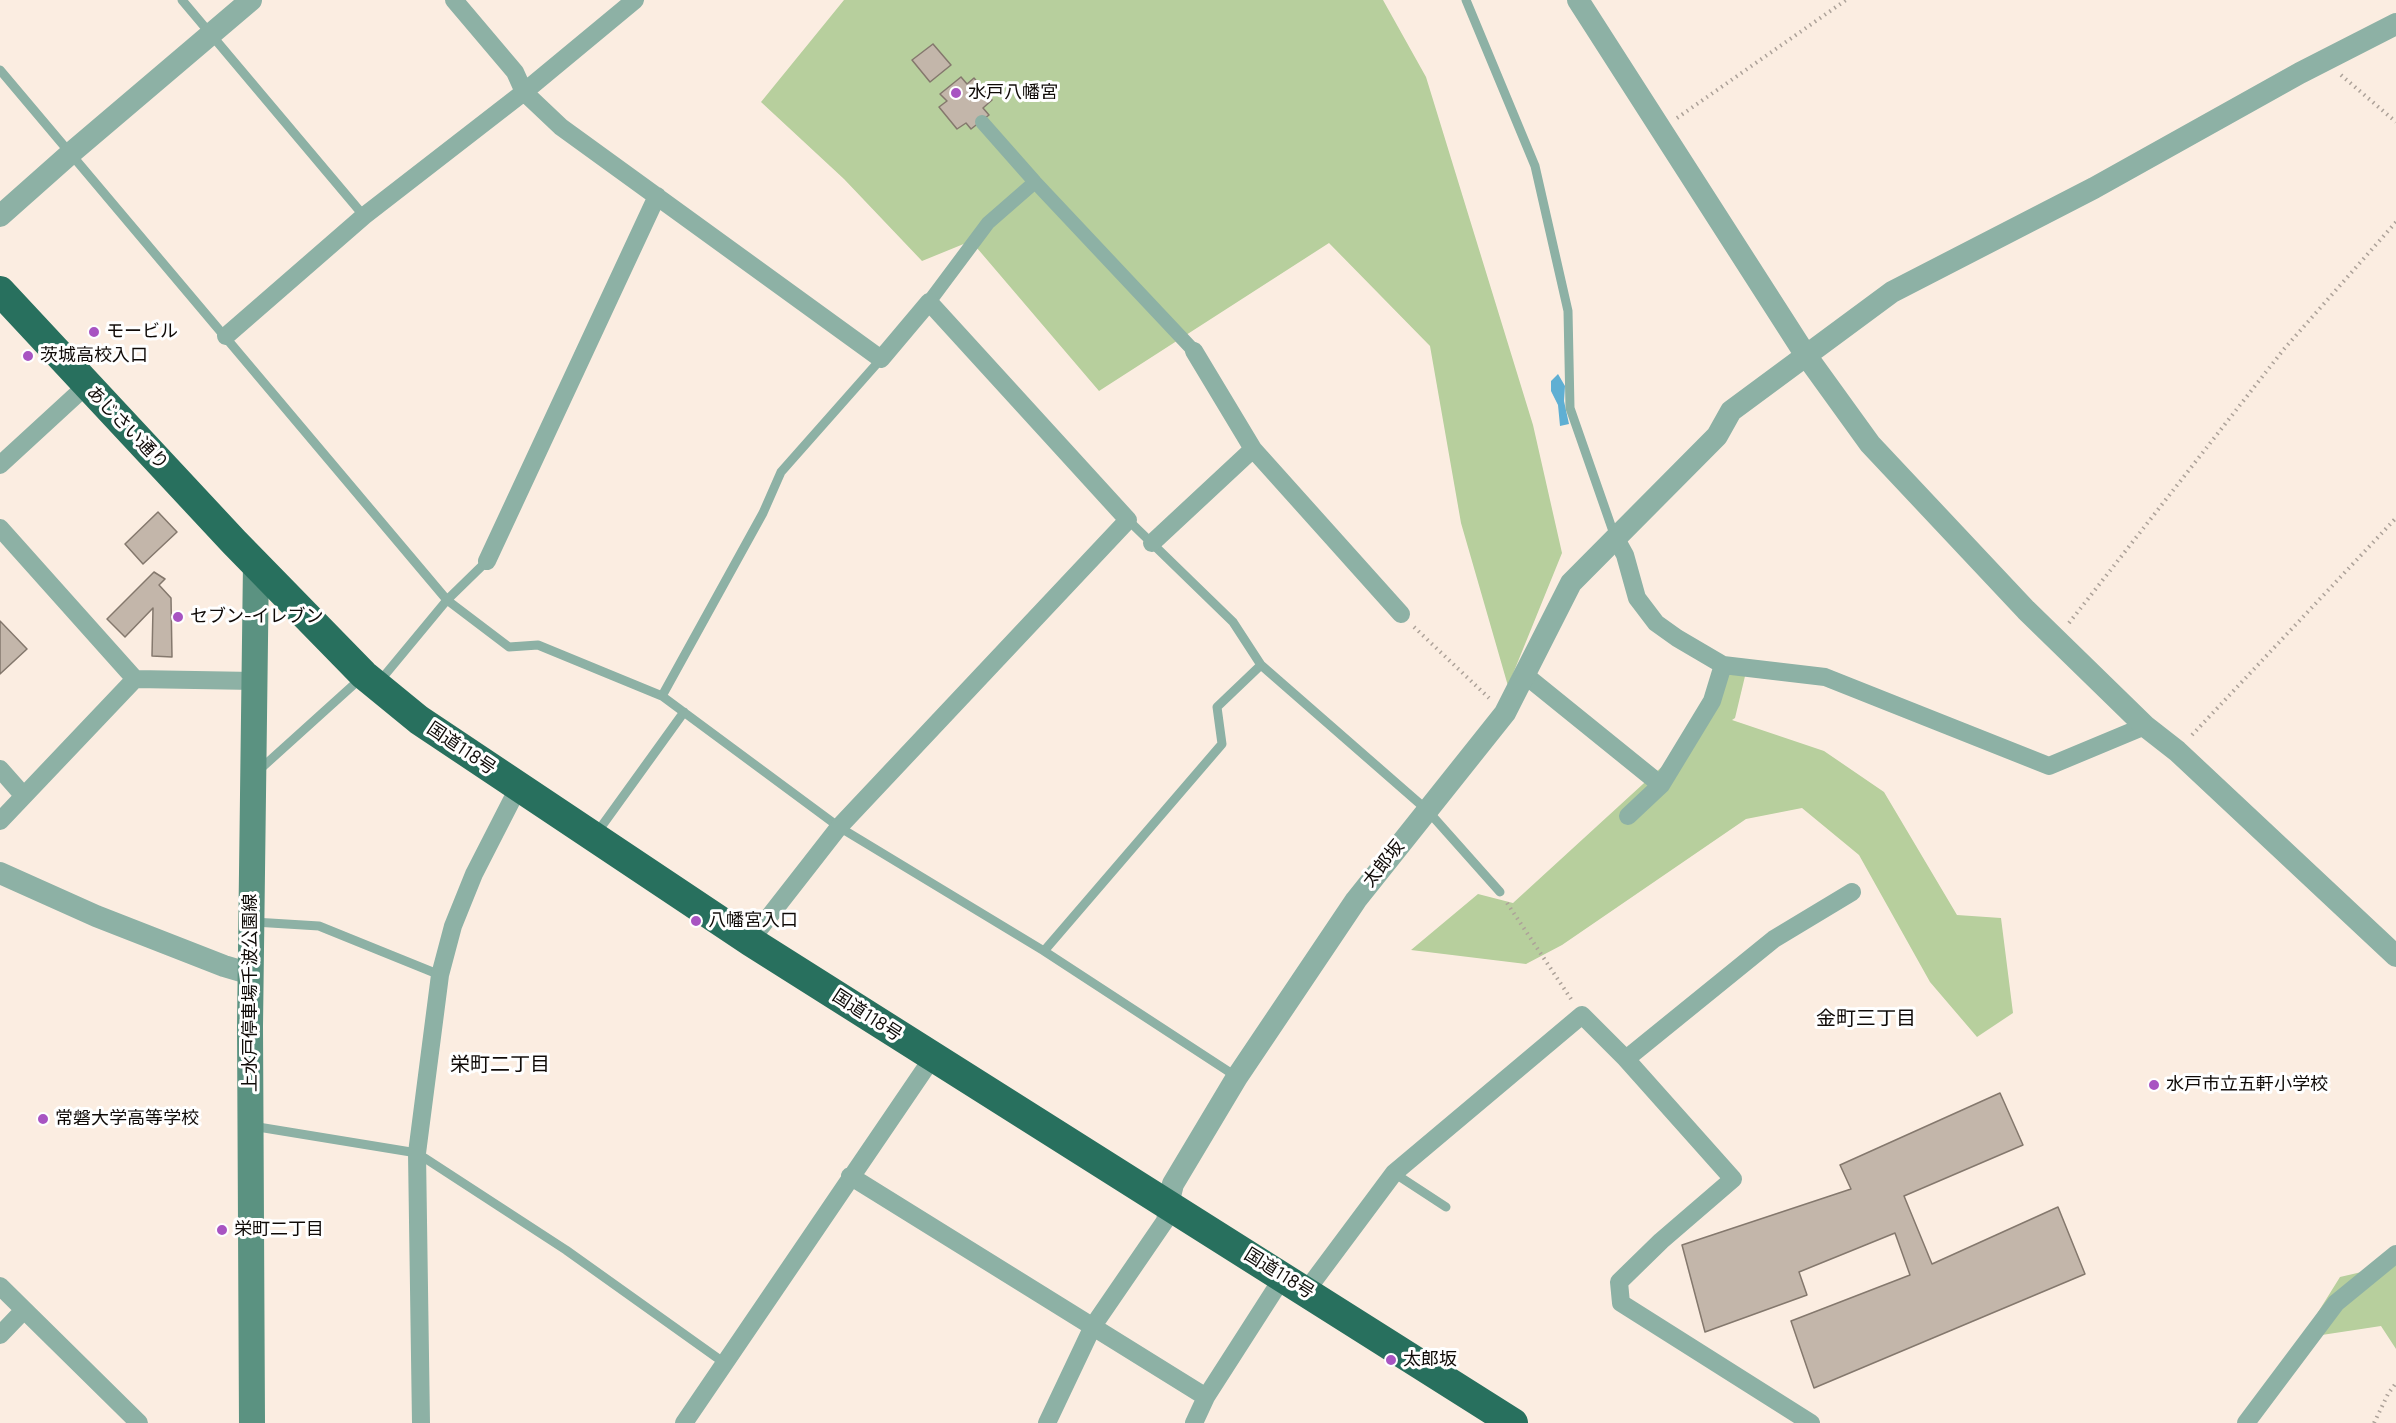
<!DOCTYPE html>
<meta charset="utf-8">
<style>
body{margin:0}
canvas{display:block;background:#fbede1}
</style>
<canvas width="2396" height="1423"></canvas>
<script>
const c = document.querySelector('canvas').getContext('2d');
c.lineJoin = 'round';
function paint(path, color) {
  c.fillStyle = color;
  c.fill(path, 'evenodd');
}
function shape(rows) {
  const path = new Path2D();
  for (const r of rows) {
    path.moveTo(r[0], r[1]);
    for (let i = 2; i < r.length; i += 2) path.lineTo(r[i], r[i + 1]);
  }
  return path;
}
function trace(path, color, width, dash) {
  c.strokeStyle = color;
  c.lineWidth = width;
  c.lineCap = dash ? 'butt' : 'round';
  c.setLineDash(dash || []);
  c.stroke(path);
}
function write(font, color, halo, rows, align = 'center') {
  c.font = font + ' Manrope,"Noto Sans JP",sans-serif';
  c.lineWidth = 6;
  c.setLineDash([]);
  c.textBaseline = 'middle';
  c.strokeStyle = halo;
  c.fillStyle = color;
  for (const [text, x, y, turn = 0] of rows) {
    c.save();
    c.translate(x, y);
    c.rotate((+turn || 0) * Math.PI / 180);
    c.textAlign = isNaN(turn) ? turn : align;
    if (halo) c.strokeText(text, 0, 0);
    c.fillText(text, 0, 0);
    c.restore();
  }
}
paint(shape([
 [844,0,1383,0,1426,77,1533,425,1562,553,1508,686,1461,523,1430,346,1329,243,1099,391,971,241,922,261,844,179,761,102],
 [1725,667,1746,672,1735,718,1732,720,1824,751,1884,792,1957,915,2001,918,2013,1013,1977,1037,1930,982,1859,855,1802,808,1746,819,1562,945,1526,964,1411,950,1478,894,1513,903,1702,730],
 [2396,1264,2396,1349,2381,1326,2302,1338,2340,1277]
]), '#b7cf9d');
paint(shape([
 [1558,374,1565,386,1564,401,1569,424,1560,426,1558,405,1551,391,1551,381]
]), '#5fafd3');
const building = shape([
 [933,44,951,65,930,82,912,60,933,44],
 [961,77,967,84,974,78,992,100,983,108,989,115,971,129,966,123,957,129,939,107,947,101,940,94,961,77],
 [158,512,177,532,143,564,125,544,158,512],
 [154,572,165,579,159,585,171,598,172,657,152,656,153,608,125,637,107,619,154,572],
 [0,621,27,649,0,674,0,621],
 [2000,1093,2023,1145,1904,1196,1932,1264,2058,1207,2085,1274,1814,1388,1791,1321,1910,1275,1895,1233,1799,1272,1807,1295,1705,1332,1682,1245,1851,1189,1840,1165,2000,1093]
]);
paint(building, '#c3b6aa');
trace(building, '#84786d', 1.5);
trace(shape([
 [2341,75,2396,122],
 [1677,118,1846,0],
 [2069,623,2284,349,2396,222],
 [1414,627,1489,698],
 [2192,735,2396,518],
 [1507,903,1571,999],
 [2374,1423,2388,1394,2396,1383]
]), '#ada299', 4, [1.5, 4.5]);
trace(shape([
 [182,0,364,216],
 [1466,0,1535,166,1568,311,1570,408,1615,537],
 [0,70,447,600,509,647,538,645,662,696,839,827,1044,951,1237,1077],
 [1128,520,1233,622,1261,665,1427,810,1500,892],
 [379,682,447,600,487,561],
 [662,696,763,513,781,472,881,359],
 [257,772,360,679],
 [596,834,684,712],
 [254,922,319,926,440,975],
 [1044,951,1222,744,1217,707,1261,665],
 [252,1126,417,1153,566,1250,723,1362],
 [1394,1173,1446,1207]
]), '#8db1a5', 9);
trace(shape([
 [982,122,1035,182,1194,351],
 [929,302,988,223,1035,182]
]), '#8db1a5', 14);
trace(shape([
 [454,0,515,72,524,92,561,127,881,359,929,302,1128,520,839,827,750,941],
 [226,336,364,216,524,92,635,0],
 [1194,351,1253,449,1401,614],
 [0,465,87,385],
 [0,528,135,679],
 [1615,537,1625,555,1637,598,1656,623,1677,638,1723,665,1825,677,2049,766,2145,726],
 [1152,543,1253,449],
 [487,561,657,196],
 [1525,675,1661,785],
 [0,769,23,795],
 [1628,816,1661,785,1712,701,1723,665],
 [0,821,135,679,255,681],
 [1626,1059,1774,939,1852,892],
 [850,1176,1206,1397],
 [0,1286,139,1423],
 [1306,1291,1394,1173,1582,1015,1626,1059,1733,1179,1661,1241,1619,1282,1621,1303,1811,1423],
 [0,1335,24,1310],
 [421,1423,417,1153,440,975,453,926,474,874,518,788],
 [684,1423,933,1057],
 [1047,1423,1093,1326,1165,1221,1168,1204],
 [1194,1423,1206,1397,1283,1277],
 [2246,1423,2336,1303,2396,1254]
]), '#8db1a5', 18);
trace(shape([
 [1578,0,1805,354,1870,444,2026,610,2145,726,2177,751,2396,956],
 [0,216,71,153,251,0],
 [0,873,96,916,224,966,251,974],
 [1168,1204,1173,1184,1237,1077,1356,900,1505,713,1571,583,1717,436,1731,411,1892,292,2094,188,2300,73,2396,24]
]), '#8db1a5', 22);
trace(shape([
 [252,1423,250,1026,256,563]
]), '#5b9281', 26);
trace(shape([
 [0,291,234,542,364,675,419,720,750,941,1513,1423]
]), '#28705e', 30);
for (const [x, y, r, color] of [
 [956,93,6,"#a854c2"],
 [94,332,6,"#a854c2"],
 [28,356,6,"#a854c2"],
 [178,617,6,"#a854c2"],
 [696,921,6,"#a854c2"],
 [2154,1085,6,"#a854c2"],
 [43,1119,6,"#a854c2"],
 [222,1230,6,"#a854c2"],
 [1391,1360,6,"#a854c2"]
]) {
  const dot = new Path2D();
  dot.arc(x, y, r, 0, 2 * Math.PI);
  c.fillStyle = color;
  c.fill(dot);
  trace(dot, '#fff', 2);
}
write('18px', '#0f0a07', '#fff', [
 ["水戸八幡宮",968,93],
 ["モービル",106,332],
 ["茨城高校入口",40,356],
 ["セブン-イレブン",190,617],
 ["八幡宮入口",708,921],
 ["水戸市立五軒小学校",2166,1085],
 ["常磐大学高等学校",55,1119],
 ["栄町二丁目",234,1230],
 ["太郎坂",1403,1360]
], 'left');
write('18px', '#0f0a07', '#fff', [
 ["あじさい通り",127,428,46],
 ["国道118号",461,749,34],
 ["太郎坂",1384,864,-51],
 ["上水戸停車場千波公園線",251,993,-90],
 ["国道118号",867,1016,33],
 ["国道118号",1279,1274,32]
]);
write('20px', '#0f0a07', '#fff', [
 ["金町三丁目",1866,1019],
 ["栄町二丁目",500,1065]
]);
</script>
